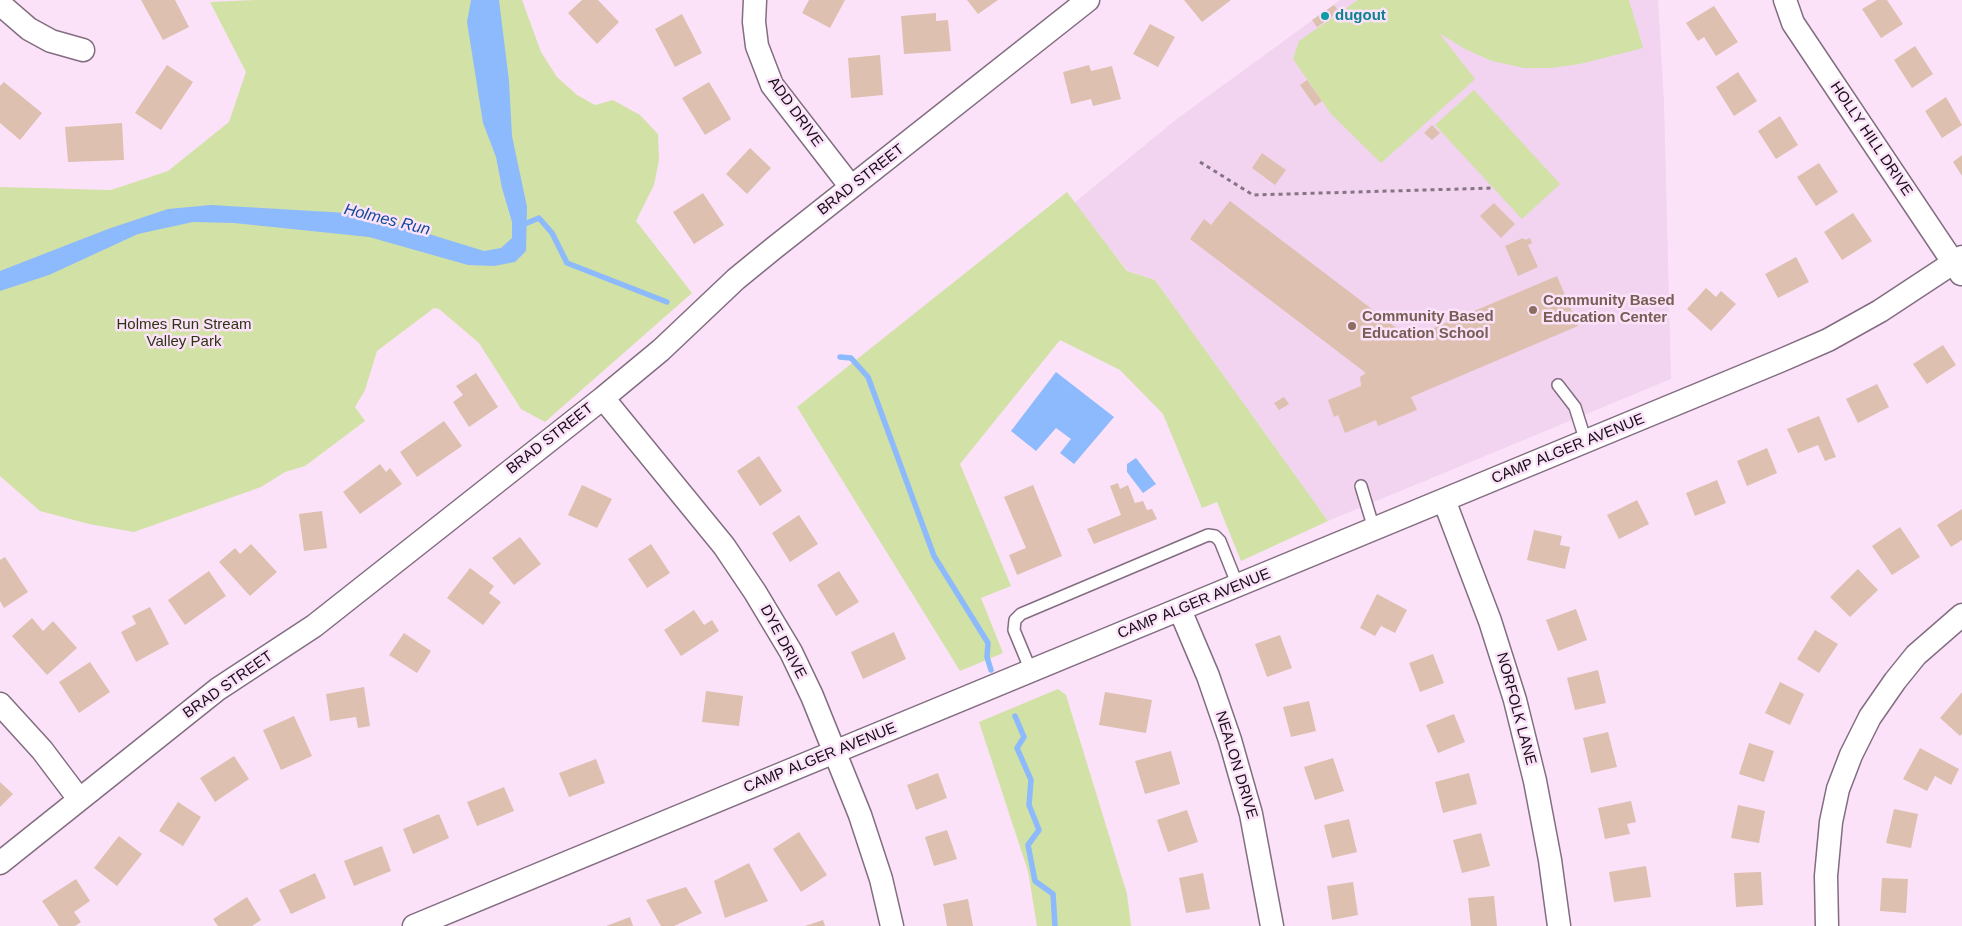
<!DOCTYPE html>
<style>
body{margin:0}
canvas{display:block;background:#fbe2f9}
</style>
<canvas width="1962" height="926"></canvas>
<script>
const c = document.querySelector('canvas').getContext('2d');
c.lineJoin = 'round';
function paint(path, color) {
  c.fillStyle = color;
  c.fill(path, 'evenodd');
}
function shape(rows) {
  const path = new Path2D();
  for (const r of rows) {
    path.moveTo(r[0], r[1]);
    for (let i = 2; i < r.length; i += 2) path.lineTo(r[i], r[i + 1]);
  }
  return path;
}
function trace(path, color, width, dash) {
  c.strokeStyle = color;
  c.lineWidth = width;
  c.lineCap = dash ? 'butt' : 'round';
  c.setLineDash(dash || []);
  c.stroke(path);
}
function write(font, color, halo, rows, align = 'center') {
  c.font = font + ' Arial,sans-serif';
  c.lineWidth = 5;
  c.setLineDash([]);
  c.textBaseline = 'middle';
  c.strokeStyle = halo;
  c.fillStyle = color;
  for (const [text, x, y, turn = 0] of rows) {
    c.save();
    c.translate(x, y);
    c.rotate((+turn || 0) * Math.PI / 180);
    c.textAlign = isNaN(turn) ? turn : align;
    if (halo) c.strokeText(text, 0, 0);
    c.fillText(text, 0, 0);
    c.restore();
  }
}
paint(shape([
 [1340,0,1658,0,1664,102,1671,379,1328,521,1155,280,1128,271,1074,203,1178,118]
]), '#f2d4f0');
paint(shape([
 [255,0,522,0,541,52,557,77,577,95,595,105,613,100,640,115,658,134,659,160,654,185,636,221,692,293,545,422,521,409,479,343,439,309,434,308,377,351,365,390,355,407,365,421,305,466,285,472,261,487,134,532,89,524,40,511,0,476,0,187,111,190,168,171,229,122,246,72,210,2],
 [1358,0,1629,0,1643,48,1580,64,1551,68,1524,68,1492,61,1465,49,1439,33,1475,79,1381,163,1331,114,1293,59,1299,41],
 [1474,90,1560,184,1522,219,1435,125],
 [1067,192,1127,271,1155,280,1328,521,1241,561,1217,502,1202,508,1163,414,1120,370,1060,340,960,464,1011,586,981,598,1003,653,960,671,797,407],
 [1058,689,1066,695,1127,894,1131,926,1037,926,1028,871,979,722]
]), '#d2e1a6');
paint(shape([
 [471,0,499,0,509,81,512,136,527,207,526,251,515,262,494,266,468,265,369,237,234,223,193,222,138,234,49,275,0,291,0,271,108,229,168,209,211,205,364,214,484,251,501,248,512,238,512,222,502,188,496,157,483,123,467,22],
 [1056,372,1114,417,1074,464,1060,453,1071,439,1056,428,1036,451,1011,431],
 [1136,458,1156,484,1143,493,1127,472,1127,464]
]), '#8cbafd');
trace(shape([
 [527,223,539,218,552,233,567,263,667,302],
 [840,357,851,358,868,377,934,556,988,643,987,657,991,670],
 [1015,716,1024,737,1017,748,1031,780,1029,805,1039,830,1028,845,1035,881,1053,894,1055,926]
]), '#8cbafd', 5.5);
paint(shape([
 [141,0,175,0,189,27,163,40],
 [582,0,598,0,619,22,597,44,568,13],
 [809,0,845,0,830,28,802,13],
 [967,0,998,0,978,14],
 [1184,0,1231,0,1202,22],
 [1877,0,1887,0,1903,24,1881,38,1862,9],
 [1334,5,1339,12,1317,27,1312,20],
 [1714,6,1738,42,1716,56,1704,37,1698,41,1686,23],
 [936,13,936,21,948,20,951,51,904,54,901,16],
 [682,14,702,53,675,67,655,29],
 [1150,24,1175,37,1158,67,1133,54],
 [1915,46,1933,74,1912,88,1894,60],
 [880,55,883,95,851,98,848,58],
 [167,65,193,82,161,130,135,113],
 [1089,65,1091,71,1112,66,1121,99,1093,106,1091,99,1071,104,1063,72],
 [1738,72,1757,101,1734,116,1716,87],
 [1307,80,1322,101,1315,106,1300,85],
 [4,82,42,113,20,140,0,123,0,86],
 [709,82,731,119,705,135,682,98],
 [1946,97,1962,125,1942,138,1925,111],
 [1780,116,1798,145,1776,159,1758,131],
 [122,123,124,160,68,162,65,127],
 [1432,125,1440,133,1432,140,1424,133],
 [750,148,771,168,747,194,726,174],
 [1262,153,1286,170,1275,185,1252,168],
 [1962,155,1962,176,1953,162],
 [1819,163,1838,192,1816,206,1797,177],
 [703,193,724,225,694,244,673,212],
 [1230,201,1410,338,1557,276,1578,326,1411,397,1417,410,1378,426,1376,420,1345,433,1338,415,1334,417,1328,400,1361,386,1360,377,1366,373,1190,239,1204,219,1211,225],
 [1494,203,1515,224,1501,238,1480,216],
 [1853,213,1872,241,1842,260,1824,232],
 [1523,238,1525,240,1530,238,1532,243,1528,245,1538,267,1518,276,1505,246],
 [1796,257,1809,282,1778,298,1765,274],
 [1706,288,1716,297,1721,291,1736,304,1711,331,1687,309],
 [1943,345,1956,365,1927,384,1913,364],
 [476,373,498,407,469,427,453,402,463,395,456,386],
 [1877,384,1889,407,1858,423,1846,399],
 [1284,397,1289,404,1279,410,1274,403],
 [1819,416,1836,457,1825,461,1818,445,1798,453,1787,429],
 [444,421,462,446,417,477,400,452],
 [1767,448,1777,473,1747,486,1737,461],
 [759,456,782,491,760,506,737,471],
 [380,464,386,472,390,468,402,484,360,514,343,492],
 [1717,480,1726,503,1695,516,1686,493],
 [1118,483,1120,489,1128,485,1135,503,1143,501,1147,510,1152,509,1157,519,1094,544,1087,529,1121,515,1110,486],
 [582,485,612,499,597,528,568,515],
 [1033,485,1062,556,1017,575,1009,555,1026,548,1004,497],
 [1637,500,1649,524,1619,539,1607,515],
 [1962,509,1962,540,1951,547,1937,525],
 [322,511,327,548,304,551,299,514],
 [799,515,818,544,790,562,772,533],
 [1900,527,1920,557,1892,575,1872,546],
 [1534,530,1562,536,1560,545,1570,547,1565,569,1527,560],
 [520,537,541,564,514,585,492,558],
 [251,544,277,572,250,596,219,562,235,548,240,554],
 [651,544,670,573,647,588,628,559],
 [5,557,28,592,4,608,0,601,0,560],
 [470,568,494,586,489,593,501,602,483,625,447,598],
 [1858,569,1878,590,1850,617,1830,597],
 [209,571,226,596,185,625,168,600],
 [839,571,859,602,836,616,817,585],
 [1377,594,1407,610,1395,633,1381,626,1375,636,1360,628],
 [150,607,169,644,136,662,121,632,136,624,132,616],
 [1576,609,1587,640,1558,651,1546,620],
 [694,610,704,625,712,620,719,631,681,656,664,630],
 [32,618,43,631,53,621,77,648,47,675,12,636],
 [1815,630,1838,644,1819,673,1797,659],
 [894,632,906,659,863,679,851,652],
 [404,633,431,651,417,673,389,655],
 [1280,635,1292,668,1267,677,1255,644],
 [1433,654,1444,683,1420,692,1409,663],
 [90,662,110,692,79,713,59,682],
 [1598,670,1606,703,1575,710,1567,678],
 [1780,682,1804,694,1790,725,1765,713],
 [364,687,370,726,358,728,356,717,330,721,326,694],
 [706,691,743,696,739,726,702,722],
 [1105,692,1152,700,1146,733,1099,725],
 [1962,692,1962,734,1960,736,1940,718],
 [1309,701,1316,731,1291,737,1283,707],
 [1454,714,1465,742,1438,753,1426,725],
 [294,716,312,756,281,770,263,730],
 [1608,732,1617,767,1591,773,1583,738],
 [1749,743,1774,751,1764,782,1739,774],
 [1920,748,1959,769,1951,785,1935,776,1927,791,1903,779],
 [1171,751,1180,784,1145,794,1135,761],
 [234,756,249,779,215,802,200,778],
 [1333,758,1344,791,1315,800,1304,767],
 [596,759,605,783,569,797,559,773],
 [938,773,947,798,916,810,907,785],
 [1469,773,1477,804,1443,813,1435,782],
 [0,782,13,794,0,807],
 [504,787,514,811,477,826,467,802],
 [1631,801,1636,822,1627,824,1630,834,1605,839,1598,808],
 [178,802,201,817,183,846,159,831],
 [1738,805,1765,811,1759,843,1731,838],
 [1894,809,1918,814,1911,848,1886,843],
 [1187,810,1198,842,1168,852,1157,820],
 [439,814,449,838,413,854,403,829],
 [1349,819,1357,852,1332,858,1324,825],
 [947,830,957,859,934,866,925,837],
 [799,832,827,875,801,892,773,849],
 [1481,833,1490,866,1462,873,1453,840],
 [119,836,142,854,117,886,94,868],
 [382,846,391,871,354,886,344,861],
 [749,863,768,901,725,918,714,881],
 [1646,866,1651,897,1614,902,1609,872],
 [1761,872,1763,905,1736,907,1734,873],
 [315,873,326,898,291,914,279,890],
 [1203,873,1210,909,1186,913,1179,878],
 [1882,878,1908,879,1906,913,1880,911],
 [76,879,90,901,74,912,81,922,75,926,59,926,42,901],
 [1353,882,1358,915,1332,920,1327,886],
 [686,887,702,913,674,926,661,926,646,900],
 [1494,896,1497,926,1471,926,1468,898],
 [247,897,261,920,252,926,218,926,213,919],
 [968,899,973,926,947,926,943,904],
 [630,917,633,926,606,926],
 [823,920,825,926,805,926]
]), '#ddc0af');
const service = shape([
 [1558,385,1575,407,1586,442],
 [1361,486,1374,529],
 [1031,671,1014,630,1015,620,1021,614,1208,535,1215,536,1220,541,1238,586]
]);
const minor = shape([
 [755,0,754,22,757,46,772,85,851,187],
 [1785,0,1793,23,1961,274],
 [0,4,29,29,51,41,83,50],
 [603,398,724,546,755,592,791,652,812,696,860,815,881,879,892,926],
 [1444,500,1490,621,1515,700,1535,781,1550,860,1559,926],
 [1180,610,1208,676,1230,740,1251,814,1272,926],
 [0,704,42,750,79,799],
 [0,863,218,689,314,626,603,398,661,350,736,279,774,248,1088,0],
 [414,926,1782,360,1828,340,1880,311,1962,257],
 [1827,926,1826,876,1831,822,1838,789,1851,755,1870,717,1895,681,1916,655,1962,615]
]);
trace(service, '#836d81', 14);
trace(minor, '#836d81', 25);
trace(shape([
 [1200,162,1253,195,1494,188]
]), '#857584', 3, [4, 4]);
trace(service, '#fff', 11);
trace(minor, '#fff', 22);
for (const [x, y, r, color] of [
 [1325,16,5,"#0f9aa8"],
 [1533,310,5,"#8d6e63"],
 [1352,326,5,"#8d6e63"]
]) {
  const dot = new Path2D();
  dot.arc(x, y, r, 0, 2 * Math.PI);
  c.fillStyle = color;
  c.fill(dot);
  trace(dot, '#fbe2f9', 2);
}
write('bold 15px', '#0d838f', '#fbe2f9', [
 ["dugout",1335,16]
], 'left');
write('15px', '#160e16', '#fbe2f9', [
 ["ADD DRIVE",795,112,54],
 ["HOLLY HILL DRIVE",1871,139,56],
 ["BRAD STREET",861,180,-38],
 ["BRAD STREET",550,439,-38],
 ["CAMP ALGER AVENUE",1568,449,-22],
 ["CAMP ALGER AVENUE",1194,604,-22],
 ["DYE DRIVE",783,642,62],
 ["BRAD STREET",228,685,-35],
 ["NORFOLK LANE",1516,709,75],
 ["CAMP ALGER AVENUE",820,758,-22],
 ["NEALON DRIVE",1236,765,73]
]);
write('bold 15px', '#785e54', '#fbe2f9', [
 ["Community Based",1543,301],
 ["Education Center",1543,318],
 ["Community Based",1362,317],
 ["Education School",1362,334]
], 'left');
write('15px', '#2d3512', '#fbe2f9', [
 ["Holmes Run Stream",184,325],
 ["Valley Park",184,342]
]);
write('italic 16px', '#114b97', '#fbe2f9', [
 ["Holmes Run",387,220,14]
]);
</script>
